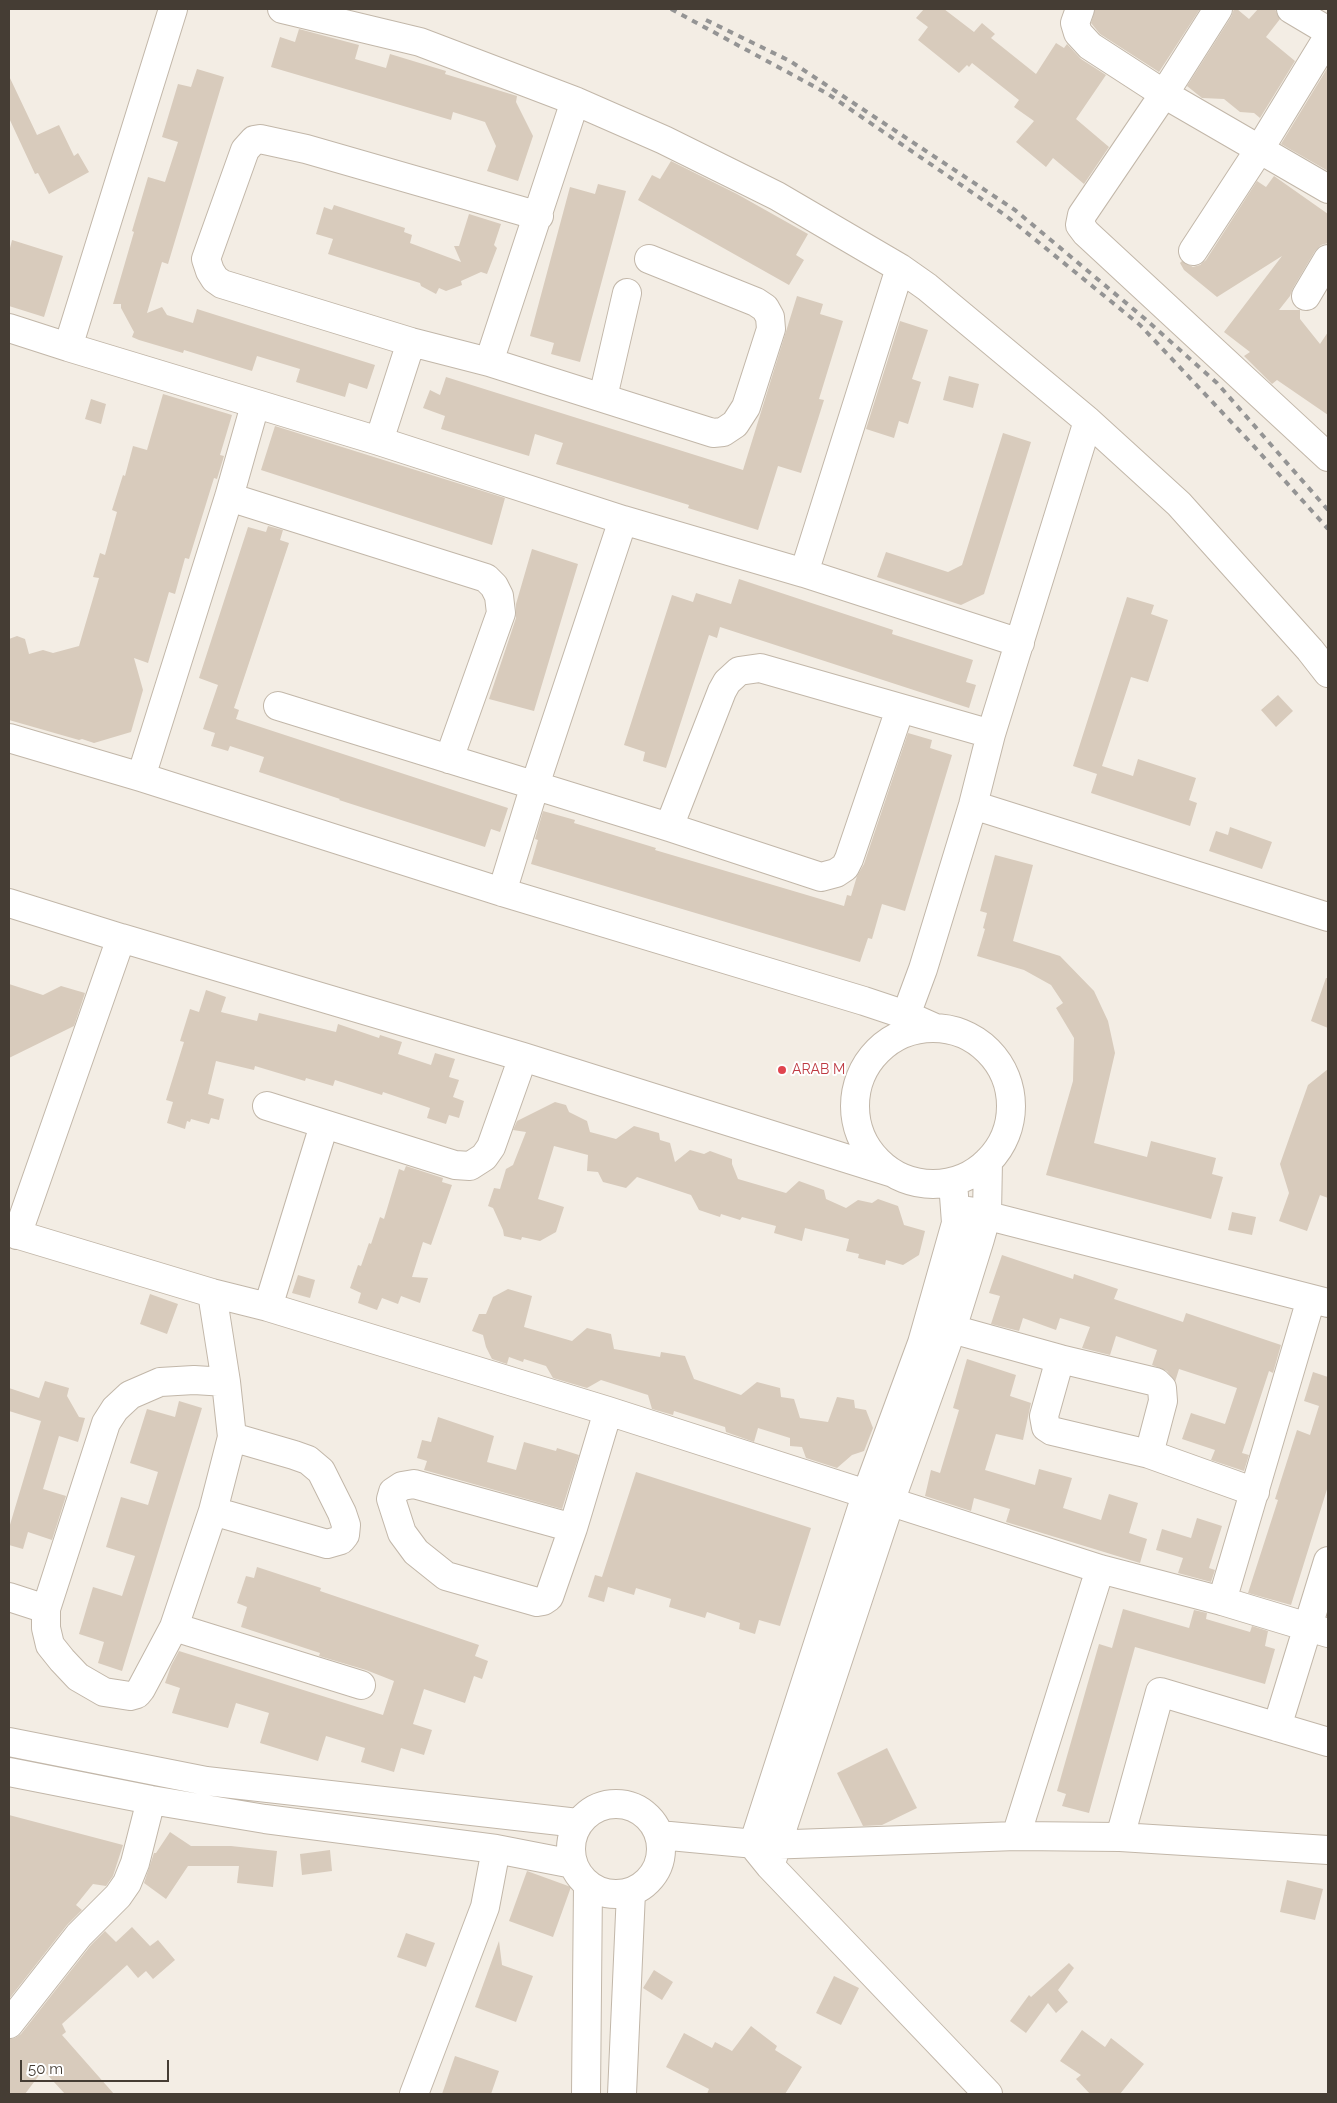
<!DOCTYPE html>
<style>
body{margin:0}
#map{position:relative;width:1337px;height:2103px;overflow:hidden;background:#f3ede4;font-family:Raleway,sans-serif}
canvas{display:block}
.frame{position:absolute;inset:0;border:10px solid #453d34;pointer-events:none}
.scale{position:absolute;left:20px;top:2060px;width:149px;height:22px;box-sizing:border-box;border:2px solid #453d34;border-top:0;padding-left:6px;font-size:15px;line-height:18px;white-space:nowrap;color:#453d34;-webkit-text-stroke:4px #fff;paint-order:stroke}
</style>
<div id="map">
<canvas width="1337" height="2103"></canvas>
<div class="frame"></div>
<div class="scale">50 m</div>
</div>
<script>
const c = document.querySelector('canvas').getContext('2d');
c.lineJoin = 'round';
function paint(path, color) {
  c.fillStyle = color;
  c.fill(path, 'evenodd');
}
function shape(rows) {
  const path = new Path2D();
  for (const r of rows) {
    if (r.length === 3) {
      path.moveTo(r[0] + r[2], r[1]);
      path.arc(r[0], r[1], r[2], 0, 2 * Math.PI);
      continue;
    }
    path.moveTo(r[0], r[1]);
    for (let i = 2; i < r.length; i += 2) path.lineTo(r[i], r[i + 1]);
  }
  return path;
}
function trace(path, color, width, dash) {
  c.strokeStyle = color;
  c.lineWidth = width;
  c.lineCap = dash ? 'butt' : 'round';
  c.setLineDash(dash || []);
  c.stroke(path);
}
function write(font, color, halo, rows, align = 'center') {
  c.font = font + ' Raleway,sans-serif';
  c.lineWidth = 4;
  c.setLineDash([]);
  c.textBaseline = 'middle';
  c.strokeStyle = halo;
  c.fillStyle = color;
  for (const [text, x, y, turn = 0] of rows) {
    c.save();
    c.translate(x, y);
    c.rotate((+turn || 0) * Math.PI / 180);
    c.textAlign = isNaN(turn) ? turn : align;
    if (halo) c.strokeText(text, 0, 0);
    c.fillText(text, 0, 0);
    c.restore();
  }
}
paint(shape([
 [924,9,944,9,974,32,982,23,995,34,991,38,1036,74,1056,43,1064,48,1067,44,1081,59,1106,75,1076,119,1109,147,1084,184,1053,158,1046,167,1016,142,1034,121,1014,107,1019,100,972,63,969,67,967,65,959,73,918,40,928,27,916,18],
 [1095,9,1200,9,1159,72,1100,34,1091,23],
 [1234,9,1237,9,1249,19,1258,9,1275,9,1280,19,1266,37,1295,61,1260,118,1254,113,1240,112,1224,99,1202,98,1187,86,1231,17],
 [299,29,359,45,355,59,386,68,390,54,446,71,445,74,517,96,516,102,533,136,518,181,487,171,496,146,485,122,453,112,451,120,271,67,280,37,295,42],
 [1328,67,1328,171,1281,144],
 [197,69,224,77,168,264,162,262,147,313,162,307,167,315,193,323,197,309,375,365,367,389,349,383,345,397,296,382,300,369,257,356,252,371,184,350,183,353,139,340,132,337,134,332,121,308,121,304,113,304,134,232,132,231,148,177,165,182,178,142,162,137,178,84,191,87],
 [9,76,37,135,59,125,74,156,78,153,89,172,49,194,38,173,35,174,9,118],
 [671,161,737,194,808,234,796,255,804,260,789,285,638,200,652,175,660,179],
 [1274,176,1328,214,1328,243,1321,245,1315,251,1293,288,1290,296,1279,310,1300,310,1300,319,1320,344,1328,332,1328,415,1277,380,1272,384,1244,356,1250,352,1224,332,1282,256,1217,297,1184,270,1180,263,1182,261,1193,267,1200,265,1206,260,1257,181,1266,187],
 [598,184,626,191,580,362,551,354,554,343,530,336,570,187,595,194],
 [334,205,405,228,404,232,412,235,410,243,461,262,454,246,459,246,469,214,501,224,494,245,497,248,487,274,481,272,461,281,462,285,446,291,439,288,436,294,421,286,420,283,328,254,333,239,316,234,324,207,332,210],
 [12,240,63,256,44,317,9,306,9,252],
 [797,296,823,304,820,314,843,321,819,399,824,400,801,473,778,466,758,530,688,508,689,505,556,464,563,443,535,434,529,456,441,429,445,416,423,408,430,390,440,395,446,377,743,470],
 [900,321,928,330,912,379,921,382,908,424,899,421,894,438,866,429],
 [949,376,979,384,973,408,943,400],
 [163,394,232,415,220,455,224,456,217,479,214,478,189,559,185,558,175,594,169,592,148,663,134,658,143,690,131,732,94,743,82,739,79,740,9,720,9,639,17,636,25,639,29,654,43,650,53,653,79,646,99,578,93,577,100,553,105,555,117,512,112,510,123,475,125,476,133,446,147,450],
 [91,399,106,404,101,424,85,419],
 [275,426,505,498,492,545,261,470],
 [1003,433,1031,442,984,594,961,605,877,577,886,552,948,572,962,565],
 [268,526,283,530,280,540,289,543,234,708,239,710,236,719,508,808,500,832,491,829,485,847,339,800,340,799,259,772,264,757,230,746,228,751,211,746,215,733,203,729,218,685,199,678,248,527,266,532],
 [532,549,578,564,534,711,489,699,516,618,516,604],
 [739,579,893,630,892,634,973,660,966,682,976,685,969,708,720,627,717,638,709,635,666,768,643,761,645,752,624,745,672,595,693,602,696,593,731,604],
 [1127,597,1154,605,1151,614,1168,620,1148,682,1131,677,1102,766,1133,776,1138,759,1196,778,1189,800,1197,803,1190,826,1091,793,1097,774,1073,766],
 [1278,695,1293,711,1276,727,1261,710],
 [908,733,932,740,930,748,952,755,905,911,882,904,872,939,868,938,860,962,531,864,538,840,535,839,543,811,575,820,574,823,656,848,655,850,844,906,847,895,851,896,857,876,864,864],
 [1230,827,1272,842,1262,869,1209,851,1216,831,1228,835],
 [995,855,1033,865,1013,941,1060,956,1094,991,1108,1021,1115,1053,1094,1143,1147,1157,1151,1141,1216,1158,1212,1174,1223,1177,1211,1219,1046,1175,1073,1081,1074,1038,1056,1008,1063,1003,1051,985,1024,970,977,956,985,929,983,928,987,913,980,911],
 [1326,978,1328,978,1328,1028,1311,1021],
 [9,984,43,995,61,986,85,993,74,1026,9,1058],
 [206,990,226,997,221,1012,257,1021,259,1013,336,1032,338,1024,379,1038,380,1035,402,1042,398,1054,431,1065,435,1053,455,1059,449,1077,459,1080,453,1097,464,1101,459,1118,449,1115,446,1124,427,1118,430,1108,383,1092,382,1095,335,1080,333,1086,306,1078,305,1081,255,1066,254,1070,216,1061,208,1094,224,1099,219,1120,211,1118,209,1124,191,1119,190,1122,187,1121,185,1129,167,1123,173,1102,166,1100,184,1042,180,1041,190,1009,199,1012],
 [1328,1069,1328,1198,1320,1195,1307,1231,1279,1221,1289,1193,1280,1164,1308,1085],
 [555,1102,566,1105,569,1112,587,1121,590,1132,616,1139,634,1126,659,1133,660,1140,670,1143,675,1162,690,1150,704,1154,710,1151,732,1159,732,1164,738,1179,786,1193,799,1181,824,1190,826,1199,846,1208,858,1200,872,1203,878,1199,898,1206,904,1225,925,1231,919,1255,903,1265,886,1260,885,1265,858,1258,859,1254,846,1251,849,1239,805,1228,802,1241,774,1233,776,1226,742,1217,740,1220,721,1214,720,1217,699,1210,691,1195,637,1177,626,1188,603,1182,598,1172,587,1171,588,1155,554,1146,538,1199,564,1207,556,1232,540,1241,522,1237,521,1240,504,1236,503,1230,493,1208,488,1206,494,1188,500,1189,506,1169,513,1165,526,1132,513,1130,517,1121],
 [406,1166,443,1178,442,1182,452,1185,431,1245,423,1242,412,1277,428,1278,420,1303,401,1296,398,1304,382,1298,377,1310,358,1303,361,1293,350,1288,358,1265,361,1266,369,1243,371,1244,380,1217,384,1219,399,1169,404,1171],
 [1232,1212,1256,1217,1252,1235,1228,1230],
 [1002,1255,1073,1279,1074,1274,1118,1289,1114,1299,1183,1322,1186,1313,1281,1345,1273,1373,1269,1371,1242,1453,1249,1455,1244,1471,1211,1460,1215,1450,1182,1439,1191,1413,1225,1424,1237,1388,1179,1369,1175,1382,1167,1371,1152,1365,1157,1350,1116,1336,1110,1355,1082,1348,1090,1327,1060,1318,1056,1330,1023,1318,1019,1331,991,1324,1000,1296,989,1293],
 [298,1275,315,1280,310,1298,292,1293],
 [508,1289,532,1296,524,1327,572,1341,587,1328,611,1334,614,1349,660,1357,661,1352,685,1356,694,1379,741,1395,757,1382,780,1388,781,1397,794,1399,800,1418,828,1422,837,1397,854,1400,855,1408,866,1410,873,1428,864,1451,852,1455,837,1468,806,1458,802,1447,790,1446,790,1438,758,1428,754,1442,726,1432,725,1427,674,1411,673,1415,652,1409,648,1395,601,1380,587,1388,553,1378,546,1366,524,1359,523,1362,509,1357,507,1364,492,1359,486,1347,483,1335,472,1331,479,1314,486,1314,493,1297],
 [150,1294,178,1304,167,1334,140,1324],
 [967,1359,1016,1375,1010,1396,1031,1403,1023,1440,996,1434,985,1470,1035,1485,1039,1469,1072,1478,1063,1508,1101,1520,1109,1494,1138,1503,1129,1533,1147,1539,1140,1563,1006,1522,1010,1509,974,1498,971,1511,925,1496,931,1470,940,1473,959,1410,953,1408],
 [1313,1372,1328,1377,1328,1486,1291,1605,1248,1593,1278,1500,1275,1499,1297,1430,1310,1435,1319,1406,1304,1401],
 [45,1381,69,1388,67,1396,79,1417,85,1418,78,1442,59,1436,43,1489,66,1496,52,1540,28,1532,23,1549,9,1545,9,1528,41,1421,9,1411,9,1388,39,1398],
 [179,1401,202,1408,122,1671,98,1663,104,1642,79,1634,93,1587,122,1596,135,1556,106,1547,121,1497,148,1505,158,1472,130,1463,147,1409,175,1417],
 [438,1417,494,1436,487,1462,516,1470,524,1442,556,1451,557,1448,579,1455,562,1509,424,1470,427,1461,417,1458,422,1440,431,1442],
 [636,1472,811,1528,780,1626,759,1620,755,1634,739,1629,740,1623,707,1612,705,1618,669,1607,671,1599,636,1588,634,1595,608,1587,604,1602,588,1597,595,1575,602,1577],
 [1197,1518,1222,1526,1209,1568,1215,1570,1211,1582,1178,1573,1183,1558,1156,1550,1162,1529,1191,1538],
 [257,1567,321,1588,320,1591,479,1645,475,1656,488,1661,482,1679,474,1676,465,1703,424,1689,413,1724,432,1730,424,1755,401,1748,394,1772,361,1762,365,1748,326,1736,318,1761,260,1743,269,1713,236,1703,228,1728,172,1713,180,1688,165,1683,171,1666,179,1651,383,1715,394,1681,366,1670,319,1656,320,1653,241,1627,247,1607,237,1603,246,1576,254,1578],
 [1123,1609,1189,1628,1194,1610,1207,1613,1206,1619,1250,1632,1252,1626,1268,1631,1265,1646,1275,1649,1265,1684,1135,1647,1089,1813,1062,1806,1066,1794,1057,1791,1099,1644,1112,1648],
 [887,1748,917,1808,882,1825,863,1826,837,1773],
 [9,1815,123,1845,113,1876,106,1886,93,1884,76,1905,82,1910,67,1925,9,1999],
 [170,1832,191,1846,231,1846,277,1851,273,1887,237,1883,239,1866,188,1866,166,1899,144,1883,154,1853,156,1853],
 [330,1850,332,1871,302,1875,300,1854],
 [527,1871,571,1887,553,1937,509,1921],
 [1287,1880,1323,1889,1315,1920,1280,1912],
 [132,1927,150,1946,158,1940,175,1960,153,1979,146,1971,138,1978,127,1965,62,2024,66,2032,62,2035,114,2094,65,2094,43,2070,25,2094,9,2094,9,2039,15,2038,21,2034,91,1945,105,1931,116,1942],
 [406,1933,435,1943,426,1967,397,1957],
 [499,1941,502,1965,533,1976,516,2022,475,2007],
 [1069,1963,1074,1968,1058,1990,1068,2002,1056,2013,1048,2003,1026,2033,1010,2021,1029,1995,1031,1997],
 [654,1970,673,1982,662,2000,643,1988],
 [834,1976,859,1988,841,2025,816,2013],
 [751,2026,777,2046,775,2050,802,2067,785,2094,707,2094,709,2089,666,2067,684,2033,712,2048,715,2042,732,2051],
 [1082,2030,1105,2047,1111,2038,1144,2064,1120,2094,1090,2094,1076,2079,1081,2075,1060,2061],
 [455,2056,499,2071,491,2094,442,2094]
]), '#d8cbbc');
const minor = shape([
 [173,9,68,347,379,441,623,520,804,573,1020,643],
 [282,9,420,42,575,101,664,140,777,196,900,268,927,287,1088,421,1179,504,1310,650,1328,673],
 [1080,9,1075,23,1078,33,1090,46,1164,94,1328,189],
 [1218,9,1164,94,1082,215,1080,225,1086,233,1328,457],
 [1291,9,1328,31],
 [539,216,306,149,260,139,254,140,245,150,206,259,210,271,215,279,222,284,411,342,489,362,713,433,723,432,735,424,746,407,771,329,770,317,765,308,756,302,649,259],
 [1193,251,1259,150,1328,37],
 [1306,296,1328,259],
 [9,328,68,347],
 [489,362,575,101],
 [603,397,627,293],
 [379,441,411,342],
 [229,497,486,578,494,586,499,596,501,613,449,759],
 [804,573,900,268],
 [278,706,669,827,821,877,836,873,845,867,849,859,900,709],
 [9,738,141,777,502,892,864,1001,906,1015,933,1027],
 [141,777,229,497,255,405],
 [973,805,1328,917],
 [669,827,722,691,727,682,739,671,760,668,991,734],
 [502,892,535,785,623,520],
 [9,903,121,938],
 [906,1015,923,969,973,805,991,734,1088,421],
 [933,1106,78],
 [267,1106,455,1165,470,1166,484,1157,491,1147,523,1057],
 [953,1182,956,1223,922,1343,866,1495,753,1845,770,1866,988,2094],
 [969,1211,1328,1303],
 [9,1232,212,1293,268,1307,608,1411,1100,1569,1222,1601,1328,1633],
 [17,1235,121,938,523,1057,893,1173],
 [212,1293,226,1382,232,1437,213,1511,174,1627,141,1689,137,1694,130,1696,104,1692,78,1677,62,1660,50,1645,46,1628,46,1609,106,1423,115,1409,130,1395,160,1382,194,1380,226,1382],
 [268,1307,324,1125],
 [952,1329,1060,1359,1156,1382,1162,1388,1163,1401,1149,1454],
 [1060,1359,1044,1416,1046,1427,1052,1431,1149,1454,1255,1492],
 [213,1511,327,1544,341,1540,345,1535,346,1525,342,1513,321,1471,308,1460,294,1455,232,1437],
 [573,1528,414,1484,402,1486,393,1492,391,1499,402,1533,416,1552,446,1576,537,1602,543,1601,549,1597,573,1528,608,1411],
 [9,1597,46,1609],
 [1222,1601,1311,1299],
 [174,1627,361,1685],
 [1277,1727,1328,1561],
 [9,1742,206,1781,578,1823],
 [9,1772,151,1800,265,1819,496,1849,573,1864],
 [616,1849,45],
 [659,1835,766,1845,1016,1836,1120,1837,1328,1850],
 [1016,1836,1100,1569],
 [1120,1837,1160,1692,1328,1742],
 [770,1866,890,1502,952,1329,980,1239,987,1214,988,1161],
 [9,2024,79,1935,118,1896,127,1883,135,1863,151,1800],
 [414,2094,485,1907,496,1849],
 [586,2094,588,1885],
 [622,2094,631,1892]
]);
trace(minor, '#c2b7a9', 30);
trace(minor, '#fff', 28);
trace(shape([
 [671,9,828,94,1005,215,1140,325,1251,443,1328,529],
 [706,20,790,61,1015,210,1144,318,1217,383,1328,510]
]), '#949494', 4, [6, 6]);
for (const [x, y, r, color] of [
 [782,1070,5,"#e0444e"]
]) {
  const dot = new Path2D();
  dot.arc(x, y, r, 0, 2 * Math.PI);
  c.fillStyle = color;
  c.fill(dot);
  trace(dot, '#fff', 2);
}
write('14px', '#be3a42', '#fff', [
 ["ARAB M",792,1070]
], 'left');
</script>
